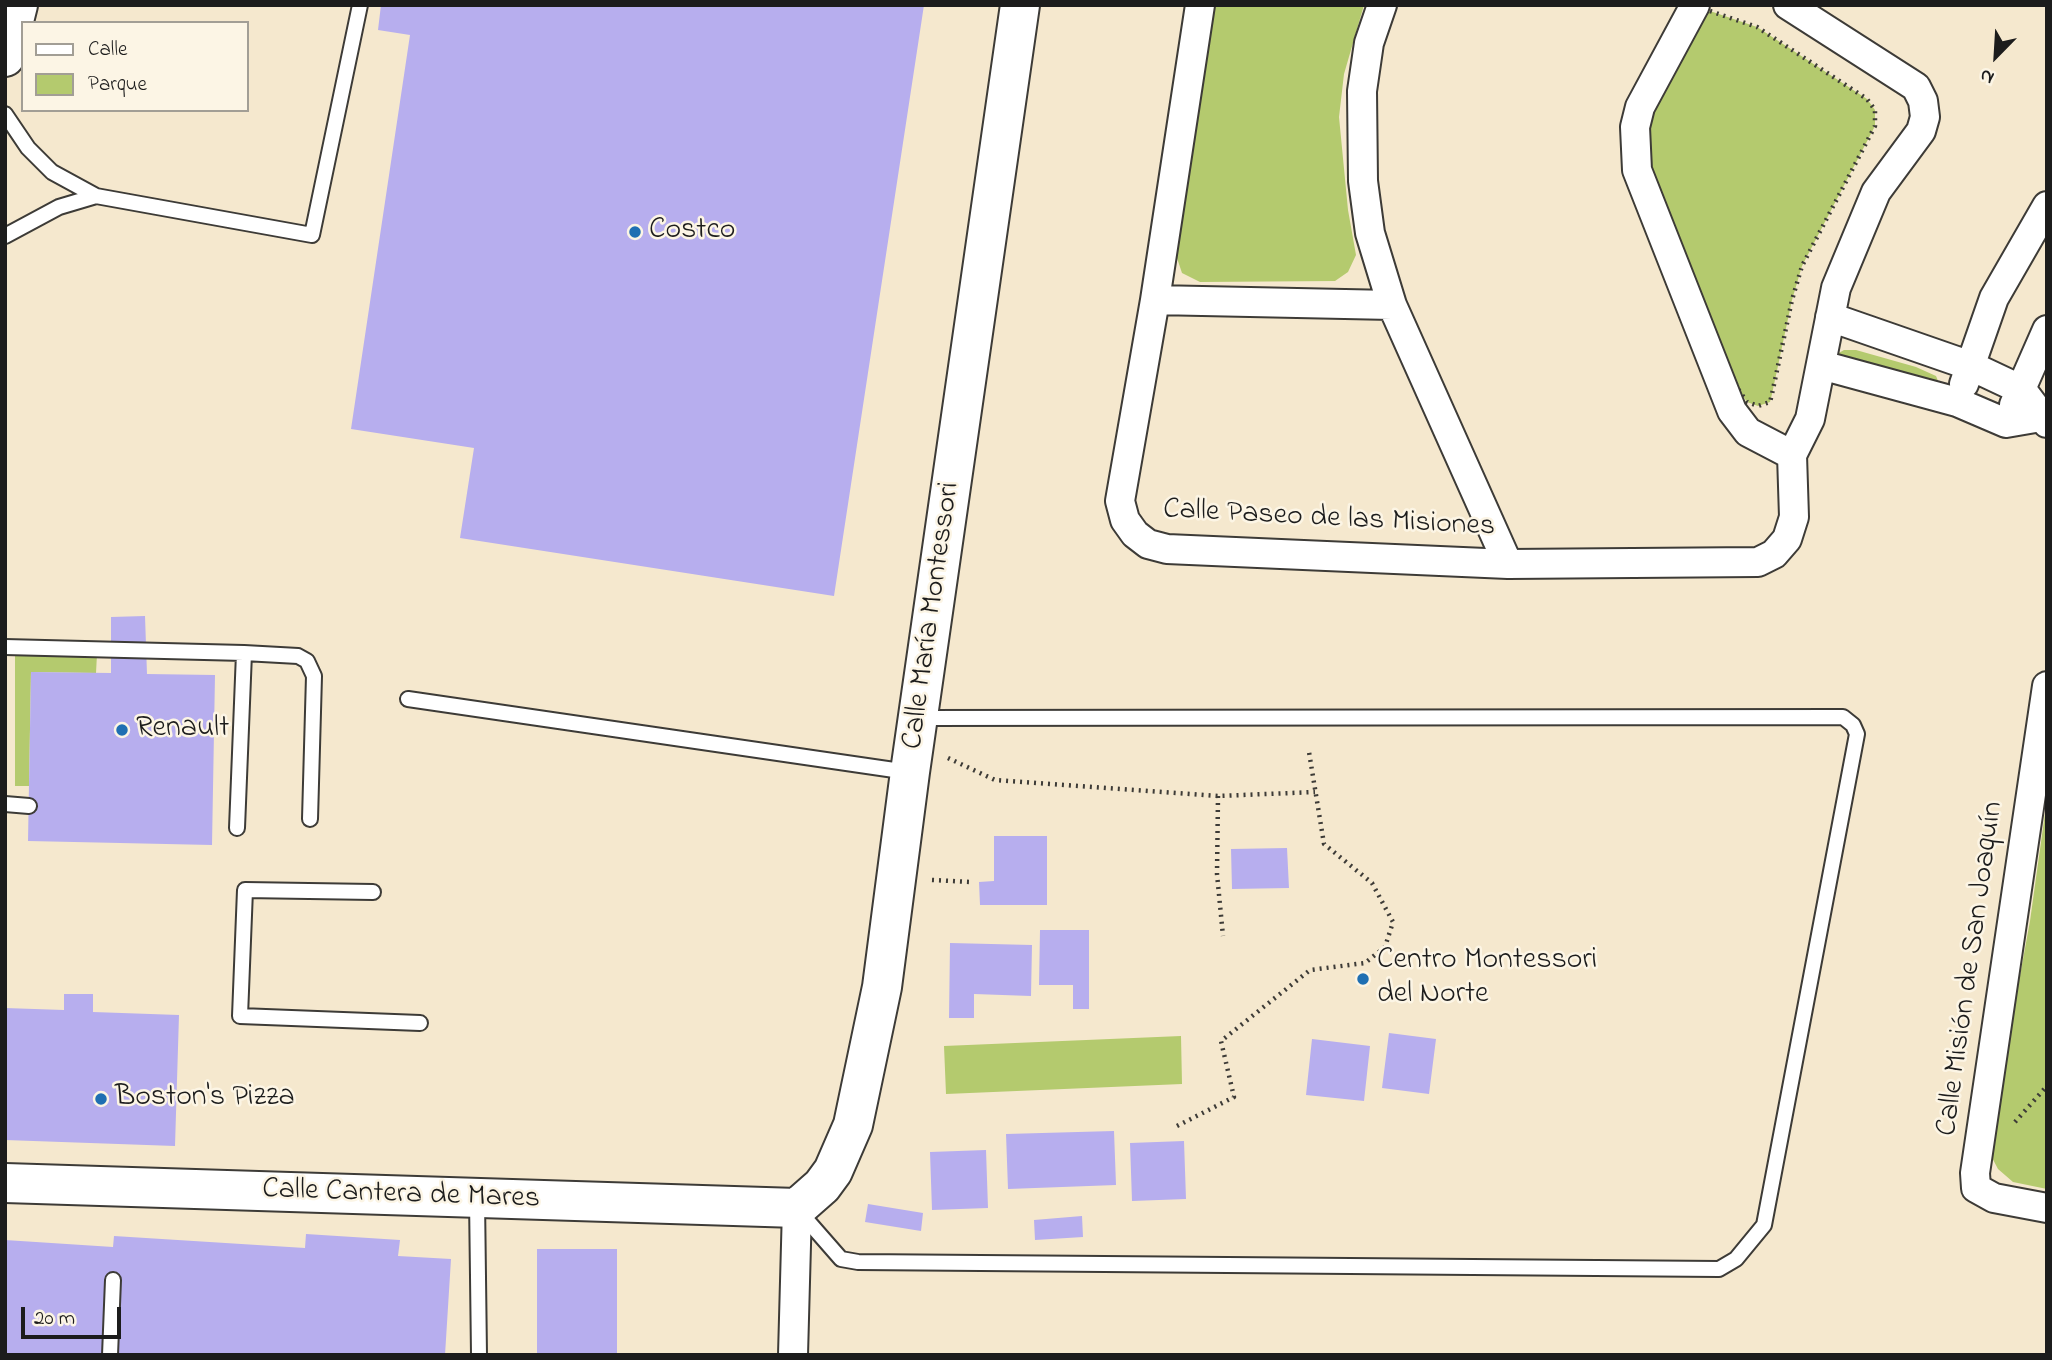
<!DOCTYPE html>
<meta charset="utf-8">
<style>
body{margin:0}
#map{position:relative;width:2052px;height:1360px;overflow:hidden;background:#f5e8ce;font-family:"Indie Flower",sans-serif}
canvas{display:block}
.frame{position:absolute;inset:0;border:7px solid #1c1c1c;pointer-events:none}
.legend{position:absolute;left:21px;top:21px;width:228px;height:91px;box-sizing:border-box;background:#fcf5e5;border:2px solid #a29e95;margin:0;padding:9px 12px;list-style:none;font-size:21px;color:#1c1c1c}
.legend li{display:flex;align-items:center;gap:14px;height:35px}
.legend b{width:35px;border:2px solid #a29e95}
.north{position:absolute;left:1961px;top:21px;width:70px;height:70px;-webkit-text-stroke:5px #fcf5e5;paint-order:stroke;rotate:204deg;font-size:19px;font-weight:700;line-height:28px;text-align:center;color:#1c1c1c}
.north::after{content:'';display:block;margin:auto;width:24px;height:32px;background:#1c1c1c;clip-path:polygon(50% 0,100% 100%,50% 72%,0 100%)}
.scale{position:absolute;left:21px;top:1307px;width:100px;height:32px;box-sizing:border-box;border:4px solid #1c1c1c;border-top:0;padding-left:9px;font-size:21px;line-height:24px;white-space:nowrap;color:#1c1c1c;-webkit-text-stroke:5px #fcf5e5;paint-order:stroke}
</style>
<div id="map">
<canvas width="2052" height="1360"></canvas>
<div class="frame"></div>
<ul class="legend">
<li><b style="height:9px;background:#fff"></b>Calle</li>
<li><b style="height:19px;background:#b4ca6e"></b>Parque</li>
</ul>
<div class="north">N</div>
<div class="scale">20 m</div>
</div>
<script>
const c = document.querySelector('canvas').getContext('2d');
c.lineJoin = 'round';
function paint(path, color) {
  c.fillStyle = color;
  c.fill(path, 'evenodd');
}
function shape(rows) {
  const path = new Path2D();
  for (const r of rows) {
    path.moveTo(r[0], r[1]);
    for (let i = 2; i < r.length; i += 2) path.lineTo(r[i], r[i + 1]);
  }
  return path;
}
function trace(path, color, width, dash) {
  c.strokeStyle = color;
  c.lineWidth = width;
  c.lineCap = dash ? 'butt' : 'round';
  c.setLineDash(dash || []);
  c.stroke(path);
}
function write(font, color, halo, rows, align = 'center') {
  c.font = font + ' "Indie Flower",sans-serif';
  c.lineWidth = 5;
  c.setLineDash([]);
  c.textBaseline = 'middle';
  c.strokeStyle = halo;
  c.fillStyle = color;
  for (const [text, x, y, turn = 0] of rows) {
    c.save();
    c.translate(x, y);
    c.rotate((+turn || 0) * Math.PI / 180);
    c.textAlign = isNaN(turn) ? turn : align;
    if (halo) c.strokeText(text, 0, 0);
    c.fillText(text, 0, 0);
    c.restore();
  }
}
paint(shape([
 [1215,5,1364,5,1344,74,1339,117,1348,210,1356,255,1348,272,1335,281,1200,282,1182,273,1175,252],
 [1710,11,1757,27,1867,99,1875,110,1875,126,1802,266,1792,300,1772,394,1770,402,1758,406,1747,402,1738,389,1648,180,1638,124,1696,17],
 [1844,350,1856,350,1916,367,1936,376,1939,383,1838,362,1837,354],
 [15,653,97,654,96,673,31,672,29,786,15,786],
 [2047,799,2047,1189,2013,1182,1998,1169,1988,1150,2030,921],
 [1181,1036,1182,1084,946,1094,944,1046]
]), '#b4ca6e');
paint(shape([
 [381,5,924,5,834,596,460,538,474,448,351,429,410,35,378,30],
 [145,616,147,674,215,675,212,845,28,841,31,672,111,673,111,617],
 [994,836,1047,836,1047,905,980,905,979,882,994,881],
 [1287,848,1289,888,1232,889,1231,849],
 [1040,930,1089,930,1089,1009,1073,1009,1073,985,1039,985],
 [950,943,1032,945,1031,996,974,994,974,1018,949,1018],
 [64,994,93,994,93,1012,179,1015,175,1146,5,1140,5,1008,64,1010],
 [1389,1033,1436,1039,1429,1094,1382,1088],
 [1312,1039,1370,1046,1364,1101,1306,1095],
 [1114,1131,1116,1185,1008,1189,1006,1134],
 [1184,1141,1186,1199,1132,1201,1130,1143],
 [986,1150,988,1208,932,1210,930,1152],
 [868,1204,923,1213,921,1231,865,1222],
 [1082,1216,1083,1237,1035,1240,1034,1220],
 [306,1234,400,1240,398,1256,451,1259,445,1355,5,1355,5,1240,113,1247,114,1236,305,1248],
 [537,1249,617,1249,617,1355,537,1355]
]), '#b7aeee');
const lane = shape([
 [5,114,28,148,52,172,96,196,312,235,360,5],
 [5,236,59,207,96,196],
 [5,647,244,653,298,656,307,661,314,676,310,819],
 [408,699,908,772],
 [5,804,29,806],
 [237,828,244,653],
 [373,892,245,890,240,1016,420,1023],
 [477,1199,479,1355],
 [799,1211,841,1259,858,1262,1719,1269,1736,1259,1764,1225,1857,734,1853,725,1843,717,920,718],
 [110,1355,113,1280]
]);
const street = shape([
 [1200,5,1155,300,1120,501,1125,520,1135,534,1148,544,1167,549,1508,564,1758,562,1774,554,1787,539,1794,517,1792,455,1810,419,1836,288,1876,192,1921,131,1925,117,1923,101,1916,87,1788,5],
 [1382,5,1369,43,1362,91,1363,181,1370,233,1392,305,1508,564],
 [1695,5,1640,107,1635,127,1637,170,1732,411,1748,432,1792,455],
 [1155,300,1392,305],
 [1830,317,1971,366,2022,390,2047,423],
 [1821,365,1957,402,2006,423,2041,417],
 [1964,384,1994,298,2047,206],
 [2014,405,2047,330],
 [2047,686,1975,1173,1976,1188,1994,1198,2047,1208],
 [793,1355,797,1208]
]);
const secondary = shape([
 [5,57,18,5],
 [5,1183,797,1208,822,1186,833,1171,853,1125,882,987,910,772,1020,5]
]);
trace(lane, '#3d3b37', 18);
trace(street, '#3d3b37', 32);
trace(secondary, '#3d3b37', 42);
trace(shape([
 [1710,11,1757,27,1867,99,1875,110,1875,126,1802,266,1792,300,1772,394,1770,402,1758,406,1747,402,1738,389,1648,180,1638,124,1679,37,1696,17,1710,11],
 [948,758,995,780,1218,796,1315,792],
 [1218,796,1217,874,1223,936],
 [932,880,970,882],
 [2015,1122,2047,1086],
 [1177,1126,1234,1097,1221,1041,1310,970,1365,963,1385,947,1393,922,1372,883,1324,844,1309,752]
]), '#3d3b37', 4.5, [2, 5]);
trace(lane, '#fff', 14);
trace(street, '#fff', 28);
trace(secondary, '#fff', 38);
for (const [x, y, r, color] of [
 [635,232,7,"#1f6fb2"],
 [122,730,7,"#1f6fb2"],
 [1363,979,7,"#1f6fb2"],
 [101,1099,7,"#1f6fb2"]
]) {
  const dot = new Path2D();
  dot.arc(x, y, r, 0, 2 * Math.PI);
  c.fillStyle = color;
  c.fill(dot);
  trace(dot, '#fcf5e5', 2.5);
}
write('30px', '#1c1c1c', '#fcf5e5', [
 ["Costco",649,232],
 ["Renault",136,730],
 ["Centro Montessori",1377,962],
 ["del Norte",1377,996],
 ["Boston's Pizza",115,1099]
], 'left');
write('30px', '#1c1c1c', '#fcf5e5', [
 ["Calle Paseo de las Misiones",1329,520,3],
 ["Calle María Montessori",933,616,-82],
 ["Calle Misión de San Joaquín",1972,969,-82],
 ["Calle Cantera de Mares",401,1196,2]
]);
</script>
